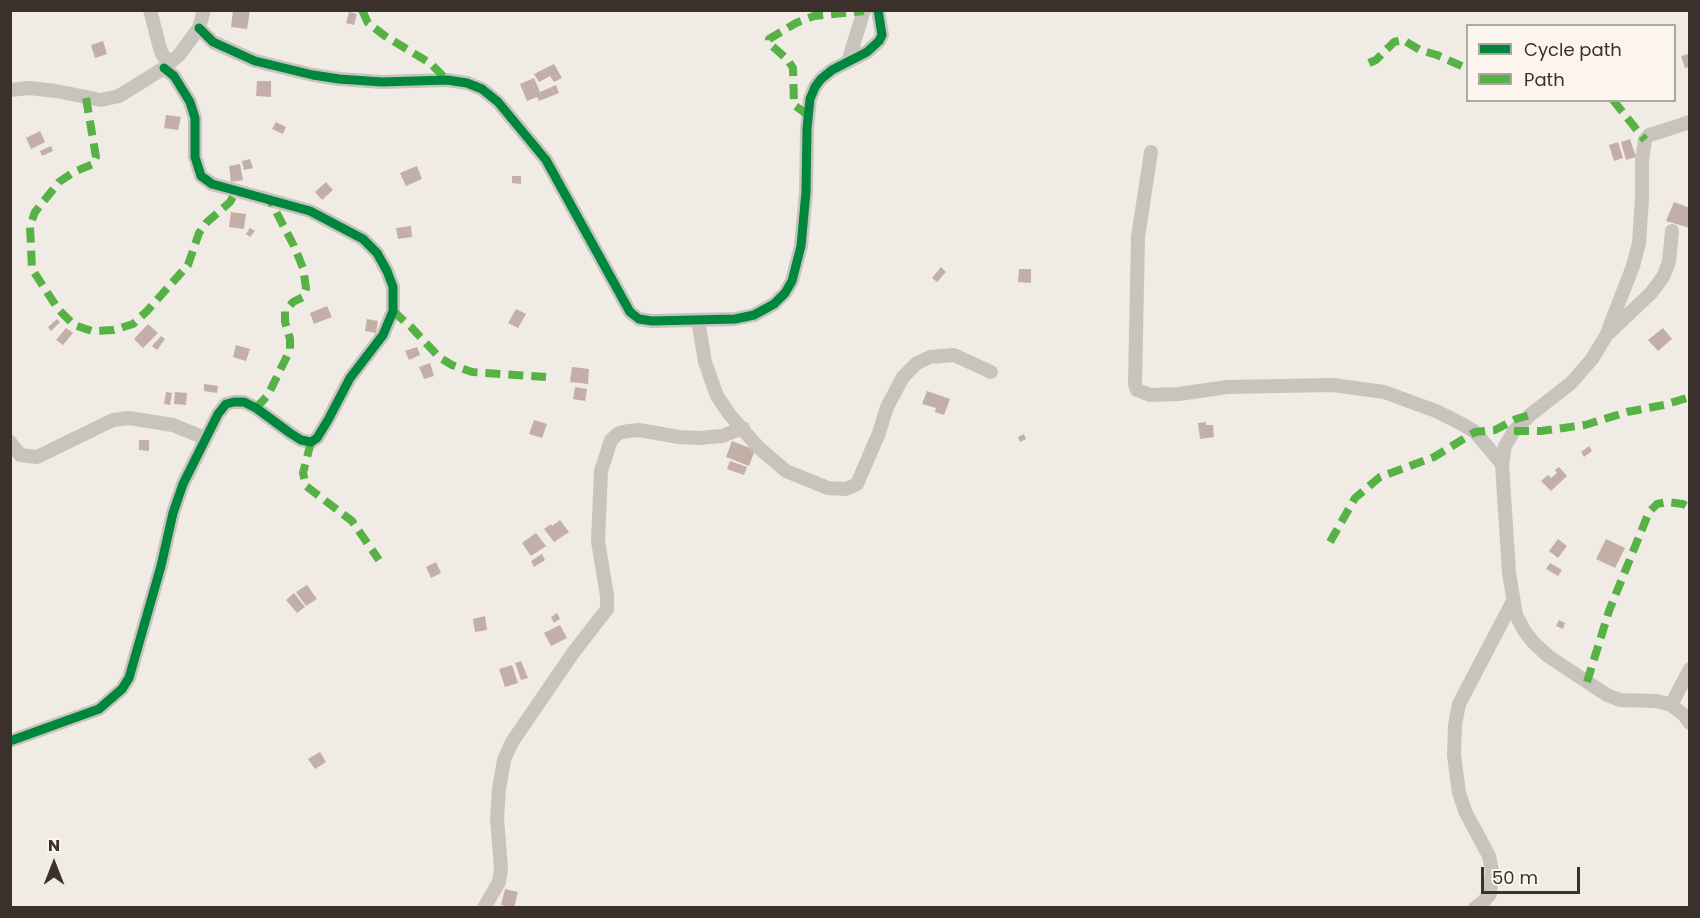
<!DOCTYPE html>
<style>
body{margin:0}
#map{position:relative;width:1700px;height:918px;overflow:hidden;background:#f0ebe5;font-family:Poppins,sans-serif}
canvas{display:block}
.frame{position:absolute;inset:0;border:12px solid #3b302b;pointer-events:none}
.legend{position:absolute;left:1466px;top:24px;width:210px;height:78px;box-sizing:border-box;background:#fbf5ee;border:2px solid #aea6a0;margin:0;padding:8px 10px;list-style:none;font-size:18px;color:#3b302b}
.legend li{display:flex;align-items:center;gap:12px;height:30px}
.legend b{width:30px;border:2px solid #aea6a0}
.north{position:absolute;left:24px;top:834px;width:60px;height:60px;-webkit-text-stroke:4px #fbf5ee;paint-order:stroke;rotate:0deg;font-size:16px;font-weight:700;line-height:24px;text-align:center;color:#3b302b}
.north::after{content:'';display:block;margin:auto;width:21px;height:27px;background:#3b302b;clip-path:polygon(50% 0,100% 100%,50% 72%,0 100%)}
.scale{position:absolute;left:1481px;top:867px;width:99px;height:27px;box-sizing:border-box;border:3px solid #3b302b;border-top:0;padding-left:8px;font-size:18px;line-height:21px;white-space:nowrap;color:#3b302b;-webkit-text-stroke:4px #fbf5ee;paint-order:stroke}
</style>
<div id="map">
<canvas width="1700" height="918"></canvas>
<div class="frame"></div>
<ul class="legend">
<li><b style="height:8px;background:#00873e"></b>Cycle path</li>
<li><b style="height:8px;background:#57b246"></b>Path</li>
</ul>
<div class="north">N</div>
<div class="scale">50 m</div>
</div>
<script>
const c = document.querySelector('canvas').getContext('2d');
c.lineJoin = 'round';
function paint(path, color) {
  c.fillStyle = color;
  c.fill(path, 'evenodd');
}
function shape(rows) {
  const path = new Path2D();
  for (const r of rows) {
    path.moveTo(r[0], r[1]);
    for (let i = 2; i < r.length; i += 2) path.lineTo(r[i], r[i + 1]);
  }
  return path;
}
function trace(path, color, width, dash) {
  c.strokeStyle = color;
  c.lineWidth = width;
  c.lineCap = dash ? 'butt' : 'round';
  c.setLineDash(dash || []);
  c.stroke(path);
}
paint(shape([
 [233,10,250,10,247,29,231,27],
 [349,12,357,14,354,25,346,23],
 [103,41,107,54,95,58,91,45],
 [1688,54,1690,67,1685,68,1681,56],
 [554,64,562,78,554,82,550,76,539,82,534,74],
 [534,78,540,92,556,85,559,93,539,101,537,97,527,101,520,84],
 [257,81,271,81,271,97,256,96],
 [166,115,181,117,178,130,164,128],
 [276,122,286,127,283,134,272,129],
 [40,131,45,142,31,149,26,138],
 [1630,139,1636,157,1626,160,1621,142],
 [1618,142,1623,158,1614,161,1609,145],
 [51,146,53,151,42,156,40,151],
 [250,159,253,168,244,170,242,161],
 [240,164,243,180,231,182,229,166],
 [417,166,422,179,406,186,400,173],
 [512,176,521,176,521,184,512,183],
 [326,182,333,190,322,200,315,192],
 [1674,202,1690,208,1690,228,1666,221],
 [231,212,246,214,244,229,229,227],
 [411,226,412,237,398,239,396,228],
 [250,228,255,231,250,237,246,234],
 [941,267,946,272,937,282,932,278],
 [1019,269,1031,269,1031,283,1018,282],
 [327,306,332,317,314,324,310,313],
 [516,309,526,314,518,328,508,323],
 [57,319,60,322,51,331,48,327],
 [367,319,378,321,376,333,365,331],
 [148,324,158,333,143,348,134,339],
 [66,328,73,333,63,345,56,340],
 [1663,328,1672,339,1658,351,1648,340],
 [161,336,165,339,157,350,152,346],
 [236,345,250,349,246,361,233,357],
 [417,347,420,355,409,360,405,351],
 [430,363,434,376,424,379,419,367],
 [572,367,589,369,588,384,570,382],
 [204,384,218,386,217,393,204,391],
 [575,387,587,389,585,401,573,399],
 [927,391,950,399,944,415,935,412,936,408,922,404],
 [166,392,172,393,170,405,164,404],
 [175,392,187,393,186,405,174,404],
 [534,420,547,424,542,438,529,434],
 [1206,422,1206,425,1213,425,1214,437,1200,439,1198,423],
 [1024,434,1026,439,1020,442,1018,437],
 [139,440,149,440,149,451,139,450],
 [732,441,755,450,749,466,726,457],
 [1589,446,1592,451,1584,457,1581,452],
 [730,461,747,467,744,475,727,469],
 [1559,467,1567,476,1551,491,1541,481,1548,475,1551,478,1557,473,1555,470],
 [560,520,569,532,554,542,544,529,551,524,552,526],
 [536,533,546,546,531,556,522,543],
 [1558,539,1567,546,1558,558,1549,551],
 [1606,539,1625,548,1615,568,1596,559],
 [542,554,545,560,534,567,531,561],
 [436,562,441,573,431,578,426,567],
 [1550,563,1562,570,1558,576,1546,569],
 [307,585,317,599,306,606,296,592],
 [294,593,305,607,297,613,286,600],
 [557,613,560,619,554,623,551,617],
 [485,616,487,630,475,632,473,619],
 [1559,620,1565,623,1563,629,1556,626],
 [560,625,567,638,551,646,544,633],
 [521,661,528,678,521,680,515,663],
 [512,665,518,683,505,687,499,669],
 [320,752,326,762,315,769,308,759],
 [505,889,518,892,514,908,501,905]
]), '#c3afa7');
trace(shape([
 [150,10,161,52,169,64],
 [199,28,213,42,255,61,313,75,339,79,382,82,447,80,467,83,482,89,498,102,546,160,630,312,639,319,652,321,735,319,754,315,774,304,785,293,792,281,801,246,806,192,807,128,810,99,815,87,821,79,832,70,867,52,879,41,882,35,878,10],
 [848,62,864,10],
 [10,90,29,88,56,91,101,100,119,96,164,68,179,55,199,28,204,10],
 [1690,122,1659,132,1649,135,1645,140,1642,160,1642,199,1639,243,1633,266,1606,336,1592,359,1571,383,1530,415,1514,431,1505,446,1502,464,1509,573,1516,615,1525,632,1534,643,1548,656,1607,695,1620,700,1657,701,1671,705,1684,715,1690,723],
 [1151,152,1138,237,1135,384,1137,390,1150,395,1179,394,1227,387,1333,385,1384,392,1436,411,1462,424,1475,432,1502,464],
 [698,320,705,362,717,396,730,415,759,448,786,471,828,488,846,489,857,484,879,433,887,407,903,377,917,363,930,357,954,355,991,372],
 [1610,332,1651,293,1663,277,1669,262,1672,231],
 [10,442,20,455,37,457,113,420,129,418,173,425,205,438],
 [1671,705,1690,669],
 [10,741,99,709,122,689,129,678,161,566,173,513,183,484,218,414,226,404,234,402,244,402,256,408,290,433,301,440,311,442,317,438,328,420,350,378,383,335,393,311,393,287,387,271,377,253,363,239,310,211,212,184,201,176,195,157,195,118,190,102,174,76,164,68],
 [484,908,499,882,501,868,497,818,499,789,504,760,512,742,573,653,607,609,607,596,598,541,601,471,611,440,619,433,628,431,639,430,679,437,698,438,722,436,743,428],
 [1475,908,1482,903,1490,894,1492,871,1489,856,1466,813,1459,793,1454,755,1455,725,1459,704,1513,601]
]), '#c9c3be', 14);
trace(shape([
 [362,10,368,23,385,36,430,63,447,80],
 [1369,63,1376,60,1394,42,1403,40,1420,50,1437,55,1468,69],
 [86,98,96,157,93,164,74,172,59,182,35,212,30,226,32,269,58,309,74,325,92,331,114,330,133,324,147,311,188,265,199,233,206,223,230,202,236,192],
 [1613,100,1645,140],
 [808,115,794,105,793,68,788,60,769,43,769,39,796,23,814,16,864,11],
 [393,311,412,328,439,357,452,365,472,372,546,377],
 [256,408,268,395,290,350,290,339,285,322,285,311,293,302,303,297,306,288,303,268,294,246,270,200],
 [1514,431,1541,431,1585,425,1627,412,1664,405,1690,397],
 [311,442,303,473,306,486,352,521,379,560],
 [1330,542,1355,498,1380,477,1434,457,1475,432,1495,430,1516,419,1530,415],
 [1587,682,1609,611,1649,512,1657,504,1667,502,1683,504,1690,508]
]), '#57b246', 8, [15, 8]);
trace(shape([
 [199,28,213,42,255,61,313,75,339,79,382,82,447,80,467,83,482,89,498,102,546,160,630,312,639,319,652,321,735,319,754,315,774,304,785,293,792,281,801,246,806,192,807,128,810,99,815,87,821,79,832,70,867,52,879,41,882,35,878,10],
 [10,741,99,709,122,689,129,678,161,566,173,513,183,484,218,414,226,404,234,402,244,402,256,408,290,433,301,440,311,442,317,438,328,420,350,378,383,335,393,311,393,287,387,271,377,253,363,239,310,211,212,184,201,176,195,157,195,118,190,102,174,76,164,68]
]), '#00873e', 9);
</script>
